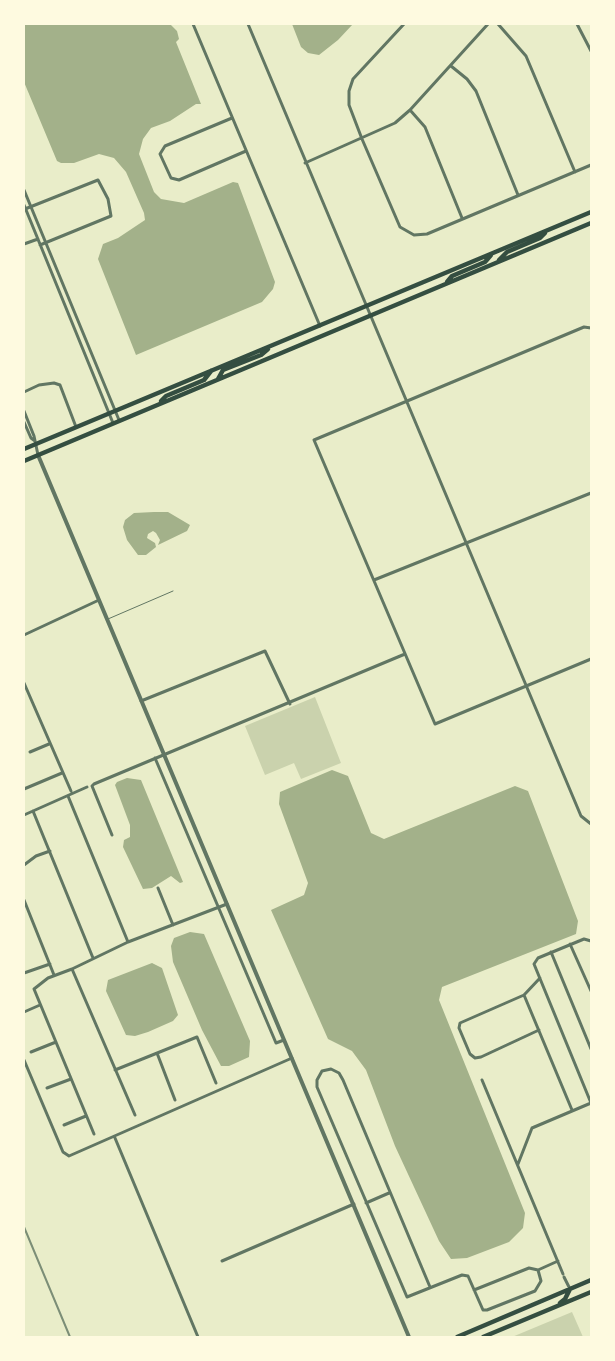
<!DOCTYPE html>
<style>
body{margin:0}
#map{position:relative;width:615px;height:1361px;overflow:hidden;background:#e9edc9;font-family:Rubik,sans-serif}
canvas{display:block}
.frame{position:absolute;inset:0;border:25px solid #fefae0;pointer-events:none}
</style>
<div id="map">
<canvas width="615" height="1361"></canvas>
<div class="frame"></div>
</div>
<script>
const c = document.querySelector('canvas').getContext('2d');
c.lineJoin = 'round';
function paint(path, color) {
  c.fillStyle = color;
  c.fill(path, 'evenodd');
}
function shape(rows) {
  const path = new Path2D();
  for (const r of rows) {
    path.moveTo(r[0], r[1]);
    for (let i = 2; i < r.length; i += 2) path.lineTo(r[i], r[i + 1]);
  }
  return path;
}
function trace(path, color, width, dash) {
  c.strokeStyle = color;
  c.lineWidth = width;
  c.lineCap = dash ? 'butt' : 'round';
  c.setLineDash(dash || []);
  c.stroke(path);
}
paint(shape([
 [315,697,341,763,301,779,294,763,265,775,245,726],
 [572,1312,583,1337,512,1337]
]), '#cad2ad');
paint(shape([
 [24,24,170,24,177,31,179,39,176,42,201,104,196,104,170,121,151,128,143,139,139,154,154,192,161,199,184,203,233,182,238,183,275,282,273,289,262,302,136,355,98,259,103,244,118,238,145,220,144,213,126,172,114,158,99,154,74,163,61,163,57,161,24,82],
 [292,24,353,24,338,40,319,55,308,53,301,47],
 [154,512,168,512,190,525,187,531,158,545,160,540,156,533,153,531,148,534,147,538,155,543,156,547,146,555,138,555,127,540,123,527,125,520,134,513],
 [332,770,348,776,371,833,384,839,515,786,528,791,578,921,576,934,442,987,439,1000,525,1213,523,1228,509,1242,467,1258,451,1259,439,1241,395,1146,366,1070,352,1051,328,1039,271,910,304,895,308,883,279,804,280,792],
 [127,778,141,780,183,882,180,883,171,876,152,888,143,889,123,847,124,840,130,837,130,825,115,785,117,782],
 [190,932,204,934,250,1041,249,1057,229,1066,221,1066,202,1030,173,962,171,946,174,938],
 [152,963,162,968,178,1015,173,1021,148,1032,135,1036,126,1035,106,991,108,980]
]), '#a3b18a');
trace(shape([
 [108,619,173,591]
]), '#617663', 1);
trace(shape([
 [193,24,320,326],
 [248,24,581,816,591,824],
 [404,24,353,79,349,91,349,105,362,139,400,227,414,235,427,234,591,165],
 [498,24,526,56,575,172],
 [577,24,591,51],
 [451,66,467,79,476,91,518,195],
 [410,110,425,127,462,218],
 [232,118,165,146,160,154,171,178,179,180,246,151],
 [305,163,395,123,410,110,488,24],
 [24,190,119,420],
 [24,205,113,423],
 [25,209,98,180,108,199,111,216,40,245],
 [24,244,38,239],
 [591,328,584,327,314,440,435,724,591,659],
 [24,392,39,385,54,383,60,385,76,427],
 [24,411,34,436,38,455],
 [24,422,31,438,35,441],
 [374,580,591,493],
 [24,635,99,600],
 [24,683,71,791],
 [141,701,265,651,290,704],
 [30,752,49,744],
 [155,758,276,1043,284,1040],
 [24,789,62,773],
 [68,796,128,942],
 [33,811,93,958],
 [24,815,87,787],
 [112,835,92,786,94,784,405,654],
 [24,865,36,856,50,851],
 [158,888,173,925],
 [24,900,54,975],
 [591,941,584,939,538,958,534,964,591,1103],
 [570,944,591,991],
 [551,952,591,1049],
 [72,969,135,1115],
 [24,973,50,964],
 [524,995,572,1110],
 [24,1012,40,1005],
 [539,1030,481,1057,475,1058,470,1054,459,1028,460,1023,524,995,540,978],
 [31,1052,56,1042],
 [157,1053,175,1100],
 [24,1060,63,1152,69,1156,292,1058],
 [115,1070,197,1037,216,1083],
 [482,1080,563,1274],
 [47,1088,71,1079],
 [64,1125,86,1116],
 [94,1134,34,989,48,978,72,969,128,942,227,904],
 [115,1138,198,1337],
 [518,1164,532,1128,591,1103],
 [366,1203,389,1193],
 [222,1261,354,1204],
 [538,1270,558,1261],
 [564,1277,570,1289],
 [430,1287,343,1080,339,1073,331,1069,322,1071,317,1080,317,1087,407,1297,462,1275,468,1276,483,1310,487,1310,535,1291,541,1281,538,1270],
 [474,1290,529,1268,538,1270]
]), '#617663', 3);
trace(shape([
 [38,455,409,1337]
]), '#617663', 4);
trace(shape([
 [560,1303,565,1299,570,1289],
 [457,1337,591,1280],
 [483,1337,591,1292]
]), '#344e41', 4.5);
trace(shape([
 [499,260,507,252,540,238,545,233],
 [447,282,452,276,485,262,491,255],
 [218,379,223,370,261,355,268,349],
 [161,401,166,396,204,380,211,371],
 [24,449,591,212],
 [24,461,591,223]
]), '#344e41', 4.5);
trace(shape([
 [24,1227,70,1337]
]), '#7c8e77', 2);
</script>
